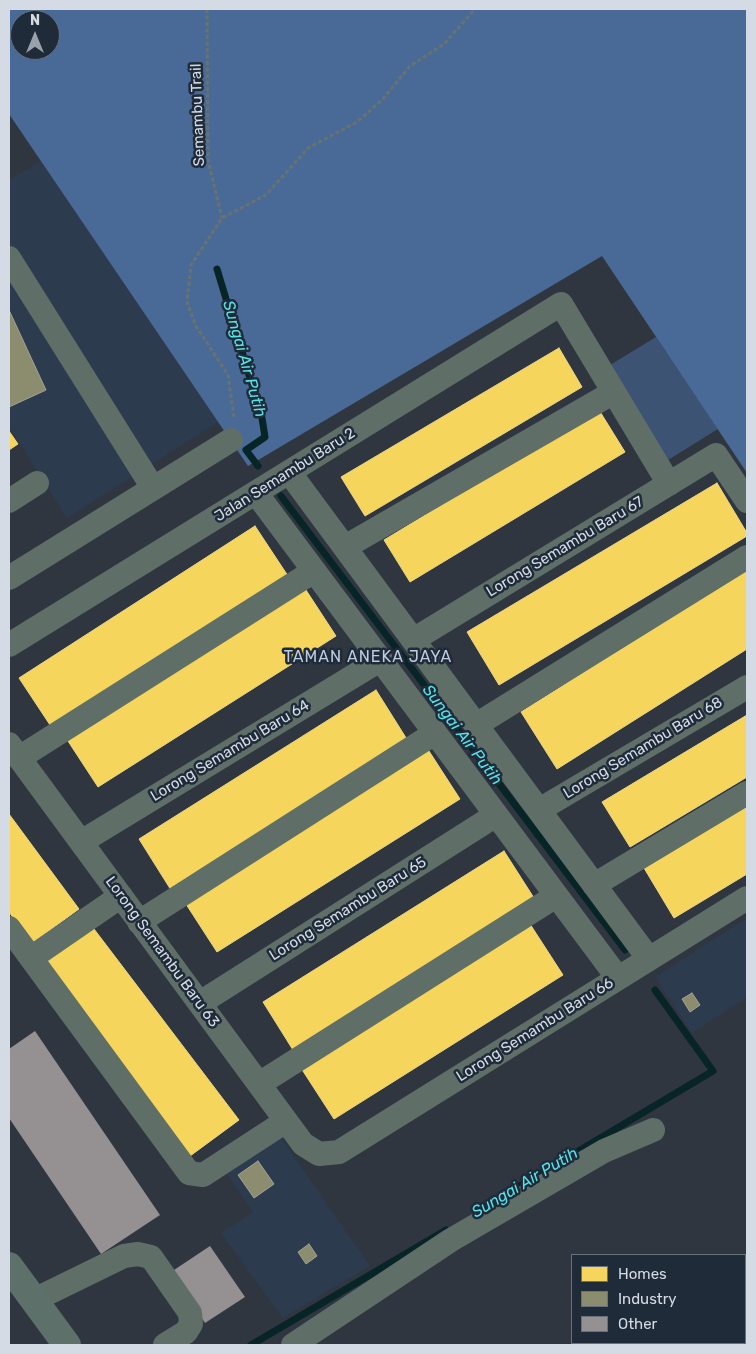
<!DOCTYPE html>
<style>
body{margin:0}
#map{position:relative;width:756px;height:1354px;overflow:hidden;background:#2f363f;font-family:Rubik,sans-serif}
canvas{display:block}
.frame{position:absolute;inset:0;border:10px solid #d4dbe5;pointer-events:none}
.legend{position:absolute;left:571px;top:1254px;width:175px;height:90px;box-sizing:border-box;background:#202b3a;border:1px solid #68717e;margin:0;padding:6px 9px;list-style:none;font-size:15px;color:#d4dbe5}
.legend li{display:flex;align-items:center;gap:10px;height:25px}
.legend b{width:25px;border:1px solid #68717e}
.north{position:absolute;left:10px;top:10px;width:50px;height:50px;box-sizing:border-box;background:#202b3a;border:1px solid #68717e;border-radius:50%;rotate:0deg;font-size:14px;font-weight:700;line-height:20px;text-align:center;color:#d4dbe5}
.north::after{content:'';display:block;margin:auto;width:18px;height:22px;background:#9aa1ab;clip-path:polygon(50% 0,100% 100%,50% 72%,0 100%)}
</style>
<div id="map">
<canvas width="756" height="1354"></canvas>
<div class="frame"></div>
<ul class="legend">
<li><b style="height:14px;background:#f6d55c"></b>Homes</li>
<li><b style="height:14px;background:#8c8c6e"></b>Industry</li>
<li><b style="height:14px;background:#959092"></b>Other</li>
</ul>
<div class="north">N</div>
</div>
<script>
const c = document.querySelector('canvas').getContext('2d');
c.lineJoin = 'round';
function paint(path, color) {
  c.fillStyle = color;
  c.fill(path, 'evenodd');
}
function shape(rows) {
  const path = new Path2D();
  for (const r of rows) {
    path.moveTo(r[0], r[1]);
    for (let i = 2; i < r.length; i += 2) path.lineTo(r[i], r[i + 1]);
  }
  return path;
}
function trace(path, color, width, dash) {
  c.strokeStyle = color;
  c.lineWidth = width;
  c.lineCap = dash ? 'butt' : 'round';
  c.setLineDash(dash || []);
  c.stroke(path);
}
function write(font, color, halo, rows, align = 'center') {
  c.font = font + ' Rubik,sans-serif';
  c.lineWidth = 5;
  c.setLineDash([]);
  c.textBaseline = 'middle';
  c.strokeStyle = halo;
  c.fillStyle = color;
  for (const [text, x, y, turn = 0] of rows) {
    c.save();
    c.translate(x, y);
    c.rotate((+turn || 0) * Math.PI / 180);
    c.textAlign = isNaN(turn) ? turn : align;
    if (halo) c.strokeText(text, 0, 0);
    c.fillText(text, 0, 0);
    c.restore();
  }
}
paint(shape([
 [41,161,218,422,67,518,9,427,9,180],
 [747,918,747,997,692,1033,655,977],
 [279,1135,370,1266,283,1318,221,1233,253,1212,225,1171]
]), '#2d3b4f');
paint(shape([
 [656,337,718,429,668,460,610,365]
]), '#3c5373');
paint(shape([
 [9,9,747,9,747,473,602,256,248,466,9,114],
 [20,20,50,20,50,50,20,50]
]), '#496a96');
const homes = shape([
 [559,348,582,387,365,516,341,477,559,348],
 [599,410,625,452,410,582,384,540,599,410],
 [9,431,18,444,9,450,9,431],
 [717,483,747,533,747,536,499,685,467,632,717,483],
 [255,526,288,576,52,728,19,678,255,526],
 [747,570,747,649,557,769,521,712,747,570],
 [304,587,336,636,98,787,66,738,304,587],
 [376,690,408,741,171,890,139,839,376,690],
 [747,715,747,777,630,847,602,802,747,715],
 [427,748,460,799,217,952,184,901,427,748],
 [747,807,747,874,674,918,644,868,747,807],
 [9,814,79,909,32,943,9,912,9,814],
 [504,851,534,898,293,1050,263,1002,504,851],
 [530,924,563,975,334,1119,301,1068,530,924],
 [91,925,239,1120,190,1156,43,960,91,925]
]);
paint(homes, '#f6d55c');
trace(homes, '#ecd785', 1);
const industry = shape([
 [9,310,46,390,9,407,9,310],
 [692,993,700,1005,690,1012,682,999,692,993],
 [258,1161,274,1184,254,1198,238,1175,258,1161],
 [309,1244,317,1256,306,1264,298,1252,309,1244]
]);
paint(industry, '#8c8c6e');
trace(industry, '#a2a492', 1);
trace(shape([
 [217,269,262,418,265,437,246,450,258,466],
 [281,496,625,950],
 [481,1209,713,1071,655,990],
 [251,1345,446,1230]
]), '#072426', 7);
paint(shape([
 [35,1031,160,1215,101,1254,9,1118,9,1049],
 [210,1246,245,1297,205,1323,171,1272]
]), '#959092');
trace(shape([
 [207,9,208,160,222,218],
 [234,417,228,375,196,326,187,302,191,265,222,218,266,195,308,148,357,122,382,100,410,66,444,44,475,9]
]), '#687371', 3, [4, 2.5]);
trace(shape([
 [9,258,153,488],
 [289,472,649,959],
 [256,493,618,978],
 [9,501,37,483],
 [345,547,614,392],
 [9,578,231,440],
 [413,640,716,455,747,501],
 [9,645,561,304,669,484],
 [476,725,747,557],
 [9,744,303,1144,319,1154,339,1152,747,898],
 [19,758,314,571],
 [539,810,747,687],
 [81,842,380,660],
 [594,885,747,793],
 [139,922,435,733],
 [9,928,189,1173,203,1175,286,1121],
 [31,958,121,896],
 [200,1003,496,815],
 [259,1084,556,896],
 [34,1300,124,1256,138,1254,151,1257,190,1313,191,1324,186,1332,165,1345],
 [293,1345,451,1240,604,1151,653,1130]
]), '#5f6f68', 24);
trace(shape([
 [9,1266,67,1345]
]), '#5e706a', 28);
write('15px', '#d4dbe5', '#202b3a', [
 ["Semambu Trail",198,115,-92],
 ["Jalan Semambu Baru 2",285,475,-32],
 ["Lorong Semambu Baru 67",565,547,-31],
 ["Lorong Semambu Baru 68",643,748,-31],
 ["Lorong Semambu Baru 64",230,751,-31],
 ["Lorong Semambu Baru 65",348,909,-32],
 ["Lorong Semambu Baru 63",162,952,54],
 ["Lorong Semambu Baru 66",535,1030,-32]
]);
write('italic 16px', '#57e2e7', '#202b3a', [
 ["Sungai Air Putih",244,359,74],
 ["Sungai Air Putih",462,735,53],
 ["Sungai Air Putih",525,1183,-31]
]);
c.letterSpacing = '1px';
write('16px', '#bdcce0', '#202b3a', [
 ["TAMAN ANEKA JAYA",368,657]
]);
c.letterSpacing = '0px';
</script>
